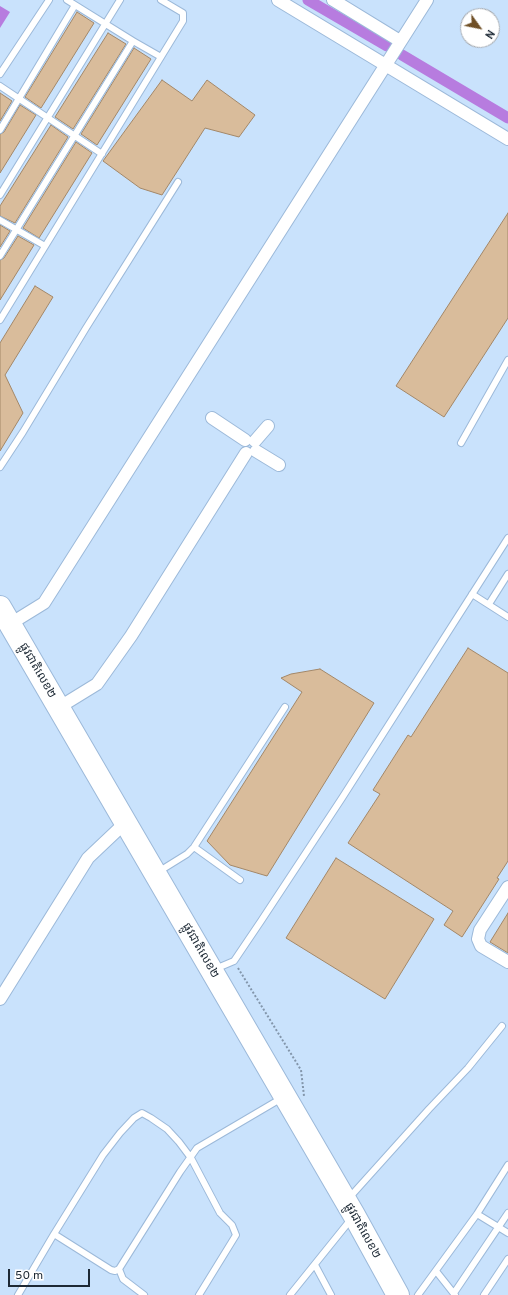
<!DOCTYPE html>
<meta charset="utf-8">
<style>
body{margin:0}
#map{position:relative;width:508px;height:1295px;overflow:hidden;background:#c9e2fc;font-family:Overpass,sans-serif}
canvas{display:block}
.north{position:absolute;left:460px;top:8px;width:40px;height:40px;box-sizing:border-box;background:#fff;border:1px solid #a5a9ae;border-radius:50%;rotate:123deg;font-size:11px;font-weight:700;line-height:16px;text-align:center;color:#1d2935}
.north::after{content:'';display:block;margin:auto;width:14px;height:18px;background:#705026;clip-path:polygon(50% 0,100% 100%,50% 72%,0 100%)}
.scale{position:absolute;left:8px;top:1269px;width:82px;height:18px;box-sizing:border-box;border:2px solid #1d2935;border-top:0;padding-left:5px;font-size:12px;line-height:14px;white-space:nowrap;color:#1d2935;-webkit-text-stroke:3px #fff;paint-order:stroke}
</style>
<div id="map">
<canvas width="508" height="1295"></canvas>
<div class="north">N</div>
<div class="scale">50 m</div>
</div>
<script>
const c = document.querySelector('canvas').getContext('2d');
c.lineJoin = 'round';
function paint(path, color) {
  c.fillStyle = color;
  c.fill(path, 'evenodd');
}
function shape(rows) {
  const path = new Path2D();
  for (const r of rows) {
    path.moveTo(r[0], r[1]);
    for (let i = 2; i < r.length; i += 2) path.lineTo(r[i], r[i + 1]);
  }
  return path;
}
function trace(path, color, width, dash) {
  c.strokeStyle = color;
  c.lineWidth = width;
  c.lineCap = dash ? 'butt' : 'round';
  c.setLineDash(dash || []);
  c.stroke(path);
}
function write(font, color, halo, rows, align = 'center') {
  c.font = font + ' Overpass,"Noto Sans Khmer",sans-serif';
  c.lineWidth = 3;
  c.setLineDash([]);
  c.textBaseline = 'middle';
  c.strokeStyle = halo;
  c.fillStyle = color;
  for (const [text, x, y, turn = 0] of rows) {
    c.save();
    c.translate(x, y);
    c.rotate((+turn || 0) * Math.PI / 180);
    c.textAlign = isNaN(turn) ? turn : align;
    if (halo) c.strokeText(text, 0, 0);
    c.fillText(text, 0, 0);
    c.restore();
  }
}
paint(shape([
 [0,6,10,12,0,28]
]), '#b77cdf');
trace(shape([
 [308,0,387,46],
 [402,55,508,118]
]), '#b77cdf', 11);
const building = shape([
 [77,12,94,23,41,108,25,97,77,12],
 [108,33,126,44,73,129,55,117,108,33],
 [134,48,151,59,97,145,81,134,134,48],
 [162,80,192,101,207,80,255,115,239,137,205,128,162,195,140,188,103,161,162,80],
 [0,93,12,101,0,121,0,93],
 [20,105,36,115,0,173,0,134,4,132,20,105],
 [51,125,68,137,15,223,0,216,0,206,51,125],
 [76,142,92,153,39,238,23,228,76,142],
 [508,213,508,318,444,417,396,386,508,213],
 [0,225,10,231,0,247,0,225],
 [18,236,34,245,0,300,0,260,4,258,18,236],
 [35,286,53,297,5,375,23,413,0,451,0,343,35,286],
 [468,648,508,673,508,861,497,878,499,879,462,937,444,925,453,911,348,843,380,794,373,790,408,735,411,737,468,648],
 [320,669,374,703,267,876,230,865,207,841,302,692,281,678,291,674,320,669],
 [336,858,434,919,385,999,286,938,336,858],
 [508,913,508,953,490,942,508,913]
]);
paint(building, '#d9bc9b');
trace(building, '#a38768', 1);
const lane = shape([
 [133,41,161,57],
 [0,74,49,0],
 [0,86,102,154],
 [0,130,75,5],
 [0,195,120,0],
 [0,220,45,246],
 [0,256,133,41,67,0],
 [0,320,183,21,183,13,161,0],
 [461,443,508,360],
 [0,467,23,432,86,328,178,182],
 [472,594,508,617],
 [489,604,508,574],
 [194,847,240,880],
 [158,872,187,854,194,847,285,707],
 [215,969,234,961,261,921,342,798,508,538],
 [349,1198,429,1109,468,1068,502,1026],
 [477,1214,508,1233],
 [54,1234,103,1155,120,1133,134,1118,142,1113,151,1118,167,1129,179,1142,191,1158,220,1213,232,1225,236,1235,199,1295],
 [315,1265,331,1295],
 [119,1269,123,1279,144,1295],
 [436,1271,455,1295],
 [454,1293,508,1213],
 [18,1295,54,1234,111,1270,115,1271,119,1269,180,1172,197,1148,282,1098],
 [290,1295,352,1218],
 [418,1295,477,1214,508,1165],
 [484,1295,508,1259]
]);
const street = shape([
 [278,0,508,139],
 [333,0,400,41],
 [212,418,245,440],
 [255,441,268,426],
 [256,451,279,465],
 [10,624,44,603,427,0],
 [58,708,97,684,131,636,246,453],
 [508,887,480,930,478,939,481,946,508,962],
 [0,999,88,858,125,823]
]);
const highway = shape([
 [0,607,354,1215,398,1295]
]);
trace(lane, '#9cb9d9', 8);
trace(street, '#9cb9d9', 14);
trace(highway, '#9cb9d9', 24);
trace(shape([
 [238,968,301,1070,304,1096]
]), '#8396ab', 2, [2, 2]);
trace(lane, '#fff', 6);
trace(street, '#fff', 12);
trace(highway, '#fff', 22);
write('12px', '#1d2935', '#fff', [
 ["ផ្លូវជាតិលេខ២",37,671,60],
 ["ផ្លូវជាតិលេខ២",200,951,60],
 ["ផ្លូវជាតិលេខ២",362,1231,61]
]);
</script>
